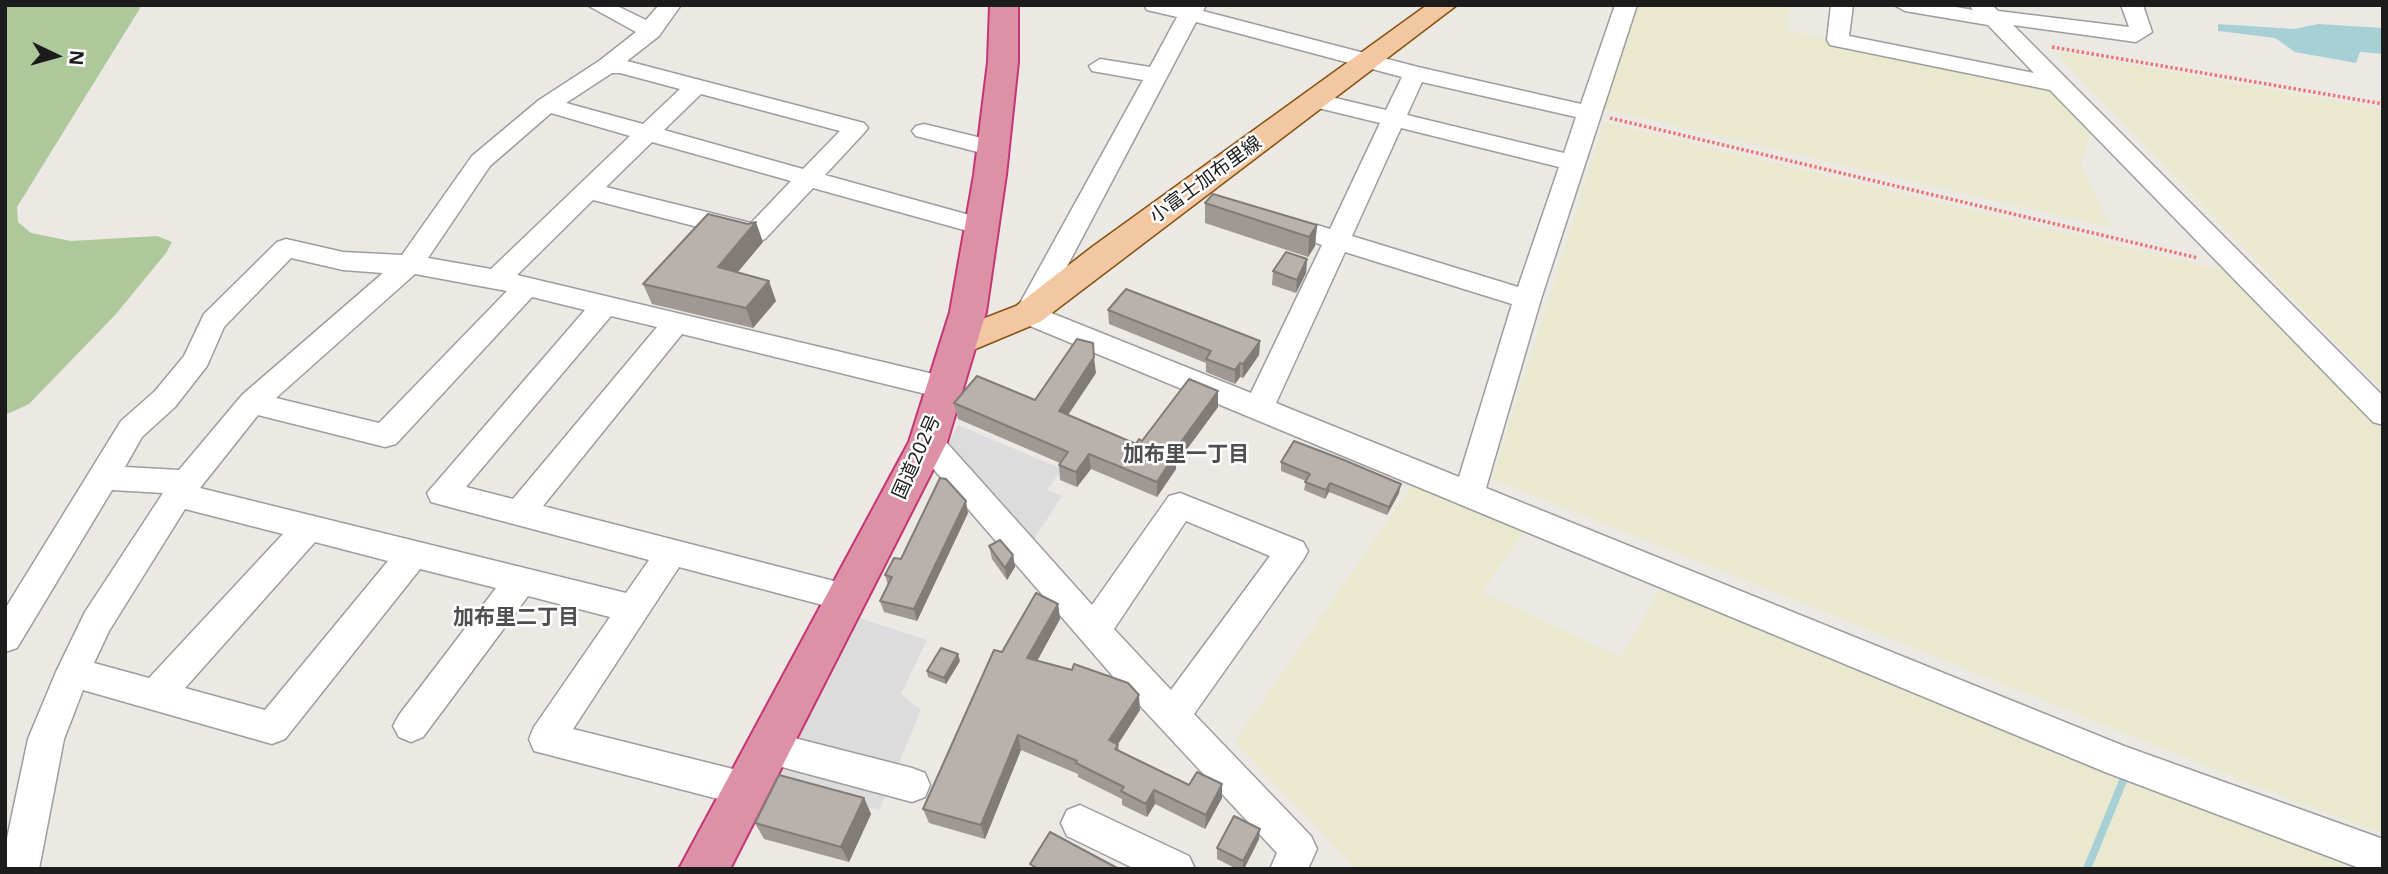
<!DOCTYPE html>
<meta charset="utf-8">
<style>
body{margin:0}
#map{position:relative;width:2388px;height:874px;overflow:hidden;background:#ece8e3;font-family:"Noto Sans",sans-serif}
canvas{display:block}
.frame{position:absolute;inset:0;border:7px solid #1c1c1c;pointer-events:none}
.north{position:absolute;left:21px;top:21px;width:70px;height:70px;-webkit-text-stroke:5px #fff;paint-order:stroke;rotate:95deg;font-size:19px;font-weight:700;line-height:28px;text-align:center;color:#1c1c1c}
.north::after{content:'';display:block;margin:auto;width:24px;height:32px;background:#1c1c1c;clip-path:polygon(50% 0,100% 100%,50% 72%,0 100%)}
</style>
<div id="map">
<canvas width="2388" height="874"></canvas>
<div class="frame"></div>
<div class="north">N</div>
</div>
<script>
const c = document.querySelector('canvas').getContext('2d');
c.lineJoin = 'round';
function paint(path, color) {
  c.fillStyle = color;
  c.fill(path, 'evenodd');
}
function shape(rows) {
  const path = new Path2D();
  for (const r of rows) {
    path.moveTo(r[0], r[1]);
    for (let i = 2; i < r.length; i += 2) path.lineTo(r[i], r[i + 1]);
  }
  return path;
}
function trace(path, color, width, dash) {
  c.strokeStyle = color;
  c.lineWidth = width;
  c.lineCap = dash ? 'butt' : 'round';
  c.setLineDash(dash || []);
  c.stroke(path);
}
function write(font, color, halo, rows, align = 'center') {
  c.font = font + ' "Noto Sans","Noto Sans JP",sans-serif';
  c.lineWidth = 5;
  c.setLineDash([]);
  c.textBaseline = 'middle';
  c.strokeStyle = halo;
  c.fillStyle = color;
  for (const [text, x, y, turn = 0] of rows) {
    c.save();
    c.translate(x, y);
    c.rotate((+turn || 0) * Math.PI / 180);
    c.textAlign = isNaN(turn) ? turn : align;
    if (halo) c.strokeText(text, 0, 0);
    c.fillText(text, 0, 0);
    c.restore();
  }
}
paint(shape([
 [1637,5,1789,5,1787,30,2051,85,2092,127,2081,165,2111,228,1603,109],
 [2061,52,2383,109,2383,392,2057,55],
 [1604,122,2227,271,2383,431,2383,833,2307,806,1492,479],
 [1416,480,1529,525,1482,592,1621,657,1664,582,2383,869,1357,869,1234,742]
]), '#eae9d0');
paint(shape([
 [5,5,142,5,17,207,18,222,31,233,71,241,157,236,172,242,166,253,116,314,29,404,5,415]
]), '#adc89b');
paint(shape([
 [958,425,1062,469,1047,490,1062,496,1032,542,945,447],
 [859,618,927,640,901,694,921,710,879,810,775,784]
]), '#dcdcdc');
paint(shape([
 [2218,24,2294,29,2318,24,2383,28,2383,54,2360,52,2356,63,2295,52,2275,38,2218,31]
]), '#a7d0d6');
trace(shape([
 [2087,869,2127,771]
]), '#a7d0d6', 8);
const minor = shape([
 [587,5,615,5,646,20,659,5,681,5,659,36,627,61,864,123,868,128,864,133,825,175,991,221,995,227,991,233,982,235,813,188,765,239,756,242,593,200,517,275,946,377,956,380,960,388,956,396,946,399,682,334,543,506,861,588,865,598,861,608,849,612,679,567,573,729,745,772,758,777,763,789,758,801,745,806,534,751,529,739,534,727,610,617,528,596,423,737,411,742,399,737,393,726,399,715,496,588,420,569,285,739,272,744,83,690,64,739,39,869,5,869,5,848,28,739,56,672,85,612,163,493,112,490,17,648,5,652,5,609,121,421,155,391,184,356,204,314,277,242,286,239,343,252,402,255,472,156,539,100,599,61,636,32,587,5],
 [612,73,620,73,680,89,643,124,566,103,612,73],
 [701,94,840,131,803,169,664,130,701,94],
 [551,113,630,136,491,269,428,258,490,166,551,113],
 [652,142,791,181,751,223,606,187,652,142],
 [291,258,343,270,383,273,242,395,179,470,125,467,142,437,175,407,207,366,224,327,291,258],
 [415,274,507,291,379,423,276,398,415,274],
 [532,297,585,310,427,493,431,502,442,505,649,560,626,593,200,488,258,415,385,447,396,444,532,297],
 [611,316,657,327,513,499,466,487,611,316],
 [185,509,283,534,149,678,94,663,109,631,185,509],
 [315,542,388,561,265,710,185,688,315,542],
 [1144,5,1206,5,1203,11,1418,67,1581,104,1615,5,1637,5,1541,299,1486,488,2124,746,2383,839,2383,869,2362,869,2105,772,1018,321,1014,314,1143,80,1092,71,1089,66,1100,59,1150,67,1177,17,1147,10,1144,5],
 [1196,22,1402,77,1386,110,1314,93,1306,95,1302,100,1306,105,1380,123,1330,229,1317,225,1308,228,1304,234,1308,240,1322,245,1251,393,1044,310,1196,22],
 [1422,82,1576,117,1564,153,1407,115,1422,82],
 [1401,128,1559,167,1518,287,1352,236,1401,128],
 [1345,252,1512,304,1459,477,1276,403,1345,252],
 [1831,5,1853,5,1849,36,2034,73,1988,25,1905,11,1894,5,1945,5,1973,10,1969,5,1992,5,1998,11,2129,27,2121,5,2143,5,2152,32,2136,42,2013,25,2383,396,2383,425,2373,422,2050,90,1830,45,1827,40,1831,5],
 [924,124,1002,143,1005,148,1002,153,993,156,916,136,912,131,916,126,924,124],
 [928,431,939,434,1092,605,1169,496,1180,493,1303,542,1308,551,1303,560,1194,714,1311,836,1317,849,1308,869,1270,869,1277,853,1117,681,917,450,913,442,917,434,928,431],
 [1186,521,1270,556,1171,690,1114,629,1186,521],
 [767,731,912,768,925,773,930,785,925,797,912,802,767,763,754,759,749,747,754,735,767,731],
 [1080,805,1189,856,1195,869,1135,869,1067,836,1061,823,1067,810,1080,805]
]);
const major = shape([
 [1427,5,1457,5,1040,322,973,350,961,353,949,350,944,341,949,332,1016,306,1092,247,1427,5]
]);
const highway = shape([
 [990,5,1018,5,1018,62,1006,175,986,312,947,442,730,869,679,869,909,442,950,312,974,175,988,62,990,5]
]);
trace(minor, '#9d9d9d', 3);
trace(major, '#86520e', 3);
trace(highway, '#c63576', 4);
trace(shape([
 [2052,47,2383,104],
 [1610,118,2198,258]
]), '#eb7575', 3.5, [2.5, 2.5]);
paint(minor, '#fff');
paint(major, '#f2c7a2');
paint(highway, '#dd91a7');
paint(shape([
 [1205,203,1317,225,1315,246,1308,257,1205,223],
 [763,242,738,272,776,301,753,328,652,304,643,284],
 [1307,259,1306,273,1296,293,1272,285,1273,271],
 [1108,310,1260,341,1259,355,1243,378,1240,377,1235,384,1206,372,1206,363,1109,324],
 [1096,373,1068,415,1136,444,1142,441,1218,391,1218,407,1176,464,1176,469,1157,497,1091,469,1077,487,1060,480,1059,465,1060,463,958,419,954,403,1035,400],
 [1281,462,1399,493,1387,515,1329,492,1325,499,1304,490,1306,481,1281,471],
 [968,513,917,621,884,612,880,601,888,585,885,575,901,559],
 [989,546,1013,555,1015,567,1007,580,992,559],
 [1058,604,1060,619,1037,661,1140,710,1118,744,1119,751,1189,785,1222,798,1205,829,1155,804,1147,817,1122,805,1122,799,1078,777,1078,774,1021,750,985,839,929,823,923,809,1002,652],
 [960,661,946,684,928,677,927,671],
 [864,798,871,814,849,862,764,839,755,823],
 [1259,839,1244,869,1237,869,1217,859,1217,848]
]), '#9f9894');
paint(shape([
 [756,222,763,242,725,287,718,267],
 [1317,225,1315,246,1308,257,1309,237],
 [1307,259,1306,273,1296,293,1297,280],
 [769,281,776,301,753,328,746,308],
 [1260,341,1259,355,1243,378,1243,364],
 [1094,357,1096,373,1060,427,1059,411],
 [1240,363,1240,377,1235,384,1235,370],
 [1218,391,1218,407,1176,464,1176,469,1157,497,1157,482,1173,453],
 [1089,454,1091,469,1077,487,1076,472],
 [1330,483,1329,492,1325,499,1326,490],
 [1401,484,1399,493,1387,515,1389,507],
 [966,501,968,513,917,621,914,609],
 [1013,555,1015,567,1007,580,1005,568],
 [1058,604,1060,619,1030,674,1027,658],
 [958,654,960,661,946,684,944,678],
 [1139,695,1140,710,1111,755,1109,740],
 [1018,735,1021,750,985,839,981,825],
 [1222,784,1222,798,1205,829,1206,815],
 [1154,790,1155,804,1147,817,1146,804],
 [864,798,871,814,849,862,841,847],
 [1260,829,1259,839,1244,869,1243,869,1243,861]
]), '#827c78');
const building = shape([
 [1213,194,1317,225,1309,237,1205,203,1213,194],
 [708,214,748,224,756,222,718,267,769,281,746,308,643,284,708,214],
 [1286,252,1307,259,1297,280,1273,271,1286,252],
 [1126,289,1260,341,1243,364,1240,363,1235,370,1206,359,1211,351,1108,310,1126,289],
 [1077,339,1093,343,1094,357,1059,411,1136,444,1139,439,1142,441,1189,379,1218,391,1173,453,1175,454,1157,482,1089,454,1076,472,1059,465,1068,452,954,403,977,376,1035,400,1077,339],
 [1294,441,1344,460,1401,484,1389,507,1330,483,1326,490,1305,482,1310,474,1281,462,1294,441],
 [940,478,946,479,966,501,914,609,880,601,892,577,885,575,894,558,901,559,940,478],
 [1000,540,1013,555,1005,568,989,546,1000,540],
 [1036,593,1058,604,1027,658,1072,670,1074,664,1128,683,1139,695,1109,740,1118,745,1115,749,1189,785,1197,772,1222,784,1206,815,1154,790,1146,804,1121,791,1124,787,1076,763,1077,761,1018,735,981,825,923,809,994,650,1002,652,1036,593],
 [941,648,958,654,944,678,927,671,941,648],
 [779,775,864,798,841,847,755,823,779,775],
 [1234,816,1260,829,1243,861,1217,848,1234,816],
 [1050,832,1119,869,1038,869,1030,864,1050,832]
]);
paint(building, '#b9b1ac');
trace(building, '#827c78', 2);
write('19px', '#1c1c1c', '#fff', [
 ["小富士加布里線",1206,180,-36],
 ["国道202号",917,457,-66]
]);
write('bold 21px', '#4f4f4f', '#fff', [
 ["加布里一丁目",1186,455],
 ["加布里二丁目",516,618]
]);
</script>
